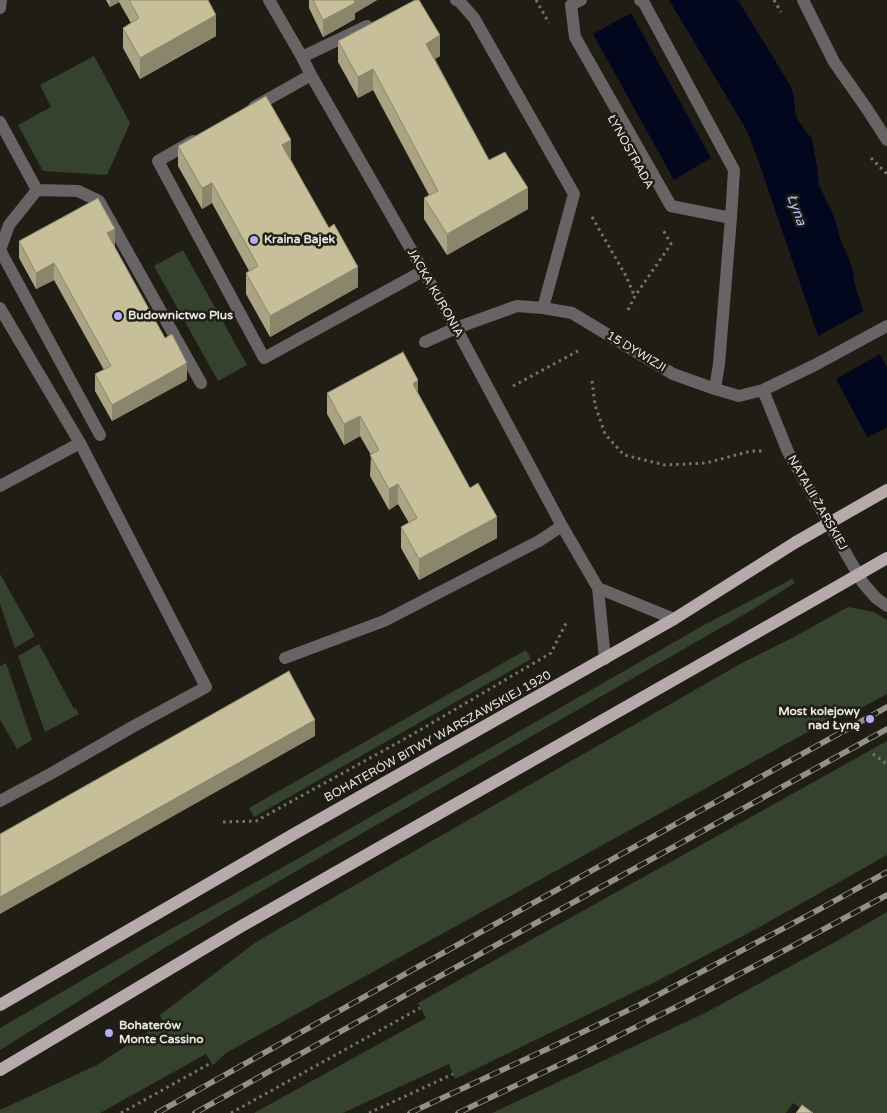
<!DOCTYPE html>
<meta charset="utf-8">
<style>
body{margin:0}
canvas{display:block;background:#1f1d14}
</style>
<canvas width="887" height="1113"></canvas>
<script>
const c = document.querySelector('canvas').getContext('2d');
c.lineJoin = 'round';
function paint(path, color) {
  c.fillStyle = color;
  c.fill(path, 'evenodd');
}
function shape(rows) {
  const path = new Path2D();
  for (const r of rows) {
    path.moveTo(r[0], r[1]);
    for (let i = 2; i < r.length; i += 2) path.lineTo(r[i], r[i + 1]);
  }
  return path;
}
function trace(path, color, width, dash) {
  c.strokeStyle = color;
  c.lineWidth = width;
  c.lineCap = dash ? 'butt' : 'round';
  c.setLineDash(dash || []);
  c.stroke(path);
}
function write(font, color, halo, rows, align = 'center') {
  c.font = font + ' "Varela Round",sans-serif';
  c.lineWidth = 5;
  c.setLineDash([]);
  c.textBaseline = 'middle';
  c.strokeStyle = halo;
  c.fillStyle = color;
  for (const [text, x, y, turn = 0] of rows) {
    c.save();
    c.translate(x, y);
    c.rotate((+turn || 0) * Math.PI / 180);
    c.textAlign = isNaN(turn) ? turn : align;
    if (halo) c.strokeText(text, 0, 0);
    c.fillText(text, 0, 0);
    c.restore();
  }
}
paint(shape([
 [94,56,130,123,107,175,43,171,18,125,51,107,40,85],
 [183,250,247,365,218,381,154,266],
 [0,574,35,636,15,648,0,604],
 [792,579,795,583,745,614,291,874,166,947,0,1050,0,1028,160,935,285,866,704,625],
 [848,607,874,612,887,620,887,694,850,714,822,724,226,1053,213,1065,206,1054,100,1113,0,1113,0,1110,97,1065,163,1022,160,1015,256,942,740,664,792,638],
 [39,644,74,709,76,708,79,714,45,732,18,656],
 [526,650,531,659,254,817,249,808],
 [6,663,32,740,17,749,0,720,0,666],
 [887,741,887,855,756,929,655,982,455,1079,449,1064,343,1113,254,1113,426,1018,418,1003],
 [887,912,887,1113,808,1113,793,1103,786,1113,492,1113,707,1012,835,942]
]), '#35422d');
paint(shape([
 [669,0,738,0,790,85,794,96,795,113,799,122,812,139,817,166,819,185,834,216,841,241,848,256,853,272,855,285,861,304,880,355,887,367,887,474,836,379,817,333,757,157,746,129],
 [631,13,711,158,674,180,593,34]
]), '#02071e');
paint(shape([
 [866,310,882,353,834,380,816,337],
 [887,427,887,477,885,476,865,439]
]), '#1f1d14');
trace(shape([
 [536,0,549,23],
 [774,0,781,12],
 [871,158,887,174],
 [592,217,626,276,634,295],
 [628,310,635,296,671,244,662,228],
 [592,381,595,405,605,434,624,455,665,465,706,463,751,451,762,451],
 [513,386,578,351],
 [873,754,887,764],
 [223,822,256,821,408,737,551,653,567,621],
 [121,1113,211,1063],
 [231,1113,420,1008],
 [369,1113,453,1074]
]), '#76756d', 3, [2.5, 4]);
trace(shape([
 [269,0,302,57,311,75,456,328,562,526,598,588,605,659],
 [456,0,460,2,474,18,574,194,543,308],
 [581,0,571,5,575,37,671,206,731,218],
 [640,0,644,3,734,170,731,218,719,364,715,389],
 [803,0,834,62,867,109,887,140],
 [0,8,1,0],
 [302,57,367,26],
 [254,107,311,75],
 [0,122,37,190],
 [193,141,158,161,264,358,423,271],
 [0,308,80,443],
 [425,342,456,328,517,306,543,308,572,313,673,374,715,389,739,396,763,390,815,365,887,326],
 [763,390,788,452,863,583,876,598,887,606],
 [100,435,0,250,9,225,37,190,78,191,99,201,201,383],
 [0,486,80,443,206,687,134,726,52,773,0,801],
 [598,588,674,619],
 [285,658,384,621,539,541,562,526]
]), '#686364', 12);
trace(shape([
 [0,1005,294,834,674,619,796,542],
 [0,1070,240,927,826,593]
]), '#b6aaad', 12);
const rail = shape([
 [157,1113,405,974,887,707],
 [195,1113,413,991,887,729],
 [410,1113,558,1044,639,1005,818,910,887,872],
 [458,1113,584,1053,688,1001,789,948,887,895]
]);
trace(rail, '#929089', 5.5);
trace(rail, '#1f1d14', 4, [11]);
trace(shape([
 [796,542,887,490],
 [826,593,887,558]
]), '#b6aaad', 12);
paint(shape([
 [106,0,208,0,216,36,140,79,123,48,123,28,131,23,119,2,110,7],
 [309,0,377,0,355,13,355,19,323,37,309,8],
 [338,41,440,56,435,59,489,160,528,209,447,255,424,219,424,198,429,195,373,90,358,98,338,62],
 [178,146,291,160,358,287,270,337,246,294,246,273,249,271,212,203,202,209,178,166],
 [19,241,115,246,114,246,187,380,112,421,95,391,95,374,104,370,54,280,36,289,19,258],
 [327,393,418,393,497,538,419,580,401,548,401,527,409,523,398,504,389,510,370,476,371,455,360,436,344,445,327,414]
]), '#aba484');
paint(shape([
 [110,0,119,0,119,2,110,7],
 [353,0,377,0,355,13,355,19,323,37,323,20],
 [216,15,216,36,140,79,140,58],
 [440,35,440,56,426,64,426,44],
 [373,69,373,90,358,98,358,77],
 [291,140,291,161,282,145],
 [212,183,212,203,202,209,202,188],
 [528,188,528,209,447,255,447,234],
 [115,229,115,246,107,250,107,233],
 [54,263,54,280,36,289,36,273],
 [358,267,358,287,270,337,270,316],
 [187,363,187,380,112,421,112,405],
 [418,380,418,401,413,384],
 [360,416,360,436,344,445,344,424],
 [398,484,398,504,389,510,389,489],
 [497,517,497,538,419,580,419,559],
 [315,720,315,736,0,914,0,897]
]), '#8b866b');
const building = shape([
 [129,0,208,0,216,15,140,58,123,28,139,18,129,0],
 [313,0,354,0,355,3,323,20,313,0],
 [415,0,419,0,440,35,426,44,489,160,505,152,528,188,447,234,424,198,438,191,373,69,358,77,338,41,415,0],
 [266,96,291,140,282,145,329,228,334,224,358,267,270,316,246,273,258,266,212,183,202,188,178,146,266,96],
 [98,198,115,229,107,233,165,338,172,334,187,363,112,405,95,374,111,366,54,263,36,273,19,241,98,198],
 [403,352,418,380,413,384,470,488,478,483,497,517,419,559,401,527,417,518,398,484,389,489,370,455,379,450,360,416,344,424,327,393,403,352],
 [289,671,315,720,0,897,0,834,289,671],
 [802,1105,813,1113,796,1113,802,1105]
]);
paint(building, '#c7bf99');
trace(building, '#8b866b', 1);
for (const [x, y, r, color] of [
 [254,240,5,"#b2adf9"],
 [118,316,5,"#b2adf9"],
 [870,719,5,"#b2adf9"],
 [109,1033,5,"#b2adf9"]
]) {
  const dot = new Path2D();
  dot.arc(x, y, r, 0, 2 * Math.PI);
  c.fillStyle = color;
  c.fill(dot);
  trace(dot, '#1f1d14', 2);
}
write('12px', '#e9e8e2', '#1f1d14', [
 ["ŁYNOSTRADA",630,152,61],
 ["JACKA KURONIA",435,293,60],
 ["15 DYWIZJI",636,352,31],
 ["NATALII ŻARSKIEJ",817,503,60],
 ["BOHATERÓW BITWY WARSZAWSKIEJ 1920",438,737,-29]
]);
write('bold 12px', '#e9e8e2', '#1f1d14', [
 ["Kraina Bajek",264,240],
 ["Budownictwo Plus",128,316],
 ["Most kolejowy",860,712,"right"],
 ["nad Łyną",860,726,"right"],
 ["Bohaterów",119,1026],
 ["Monte Cassino",119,1040]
], 'left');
write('italic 14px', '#aac4fa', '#1f1d14', [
 ["Łyna",796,210,70]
]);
</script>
